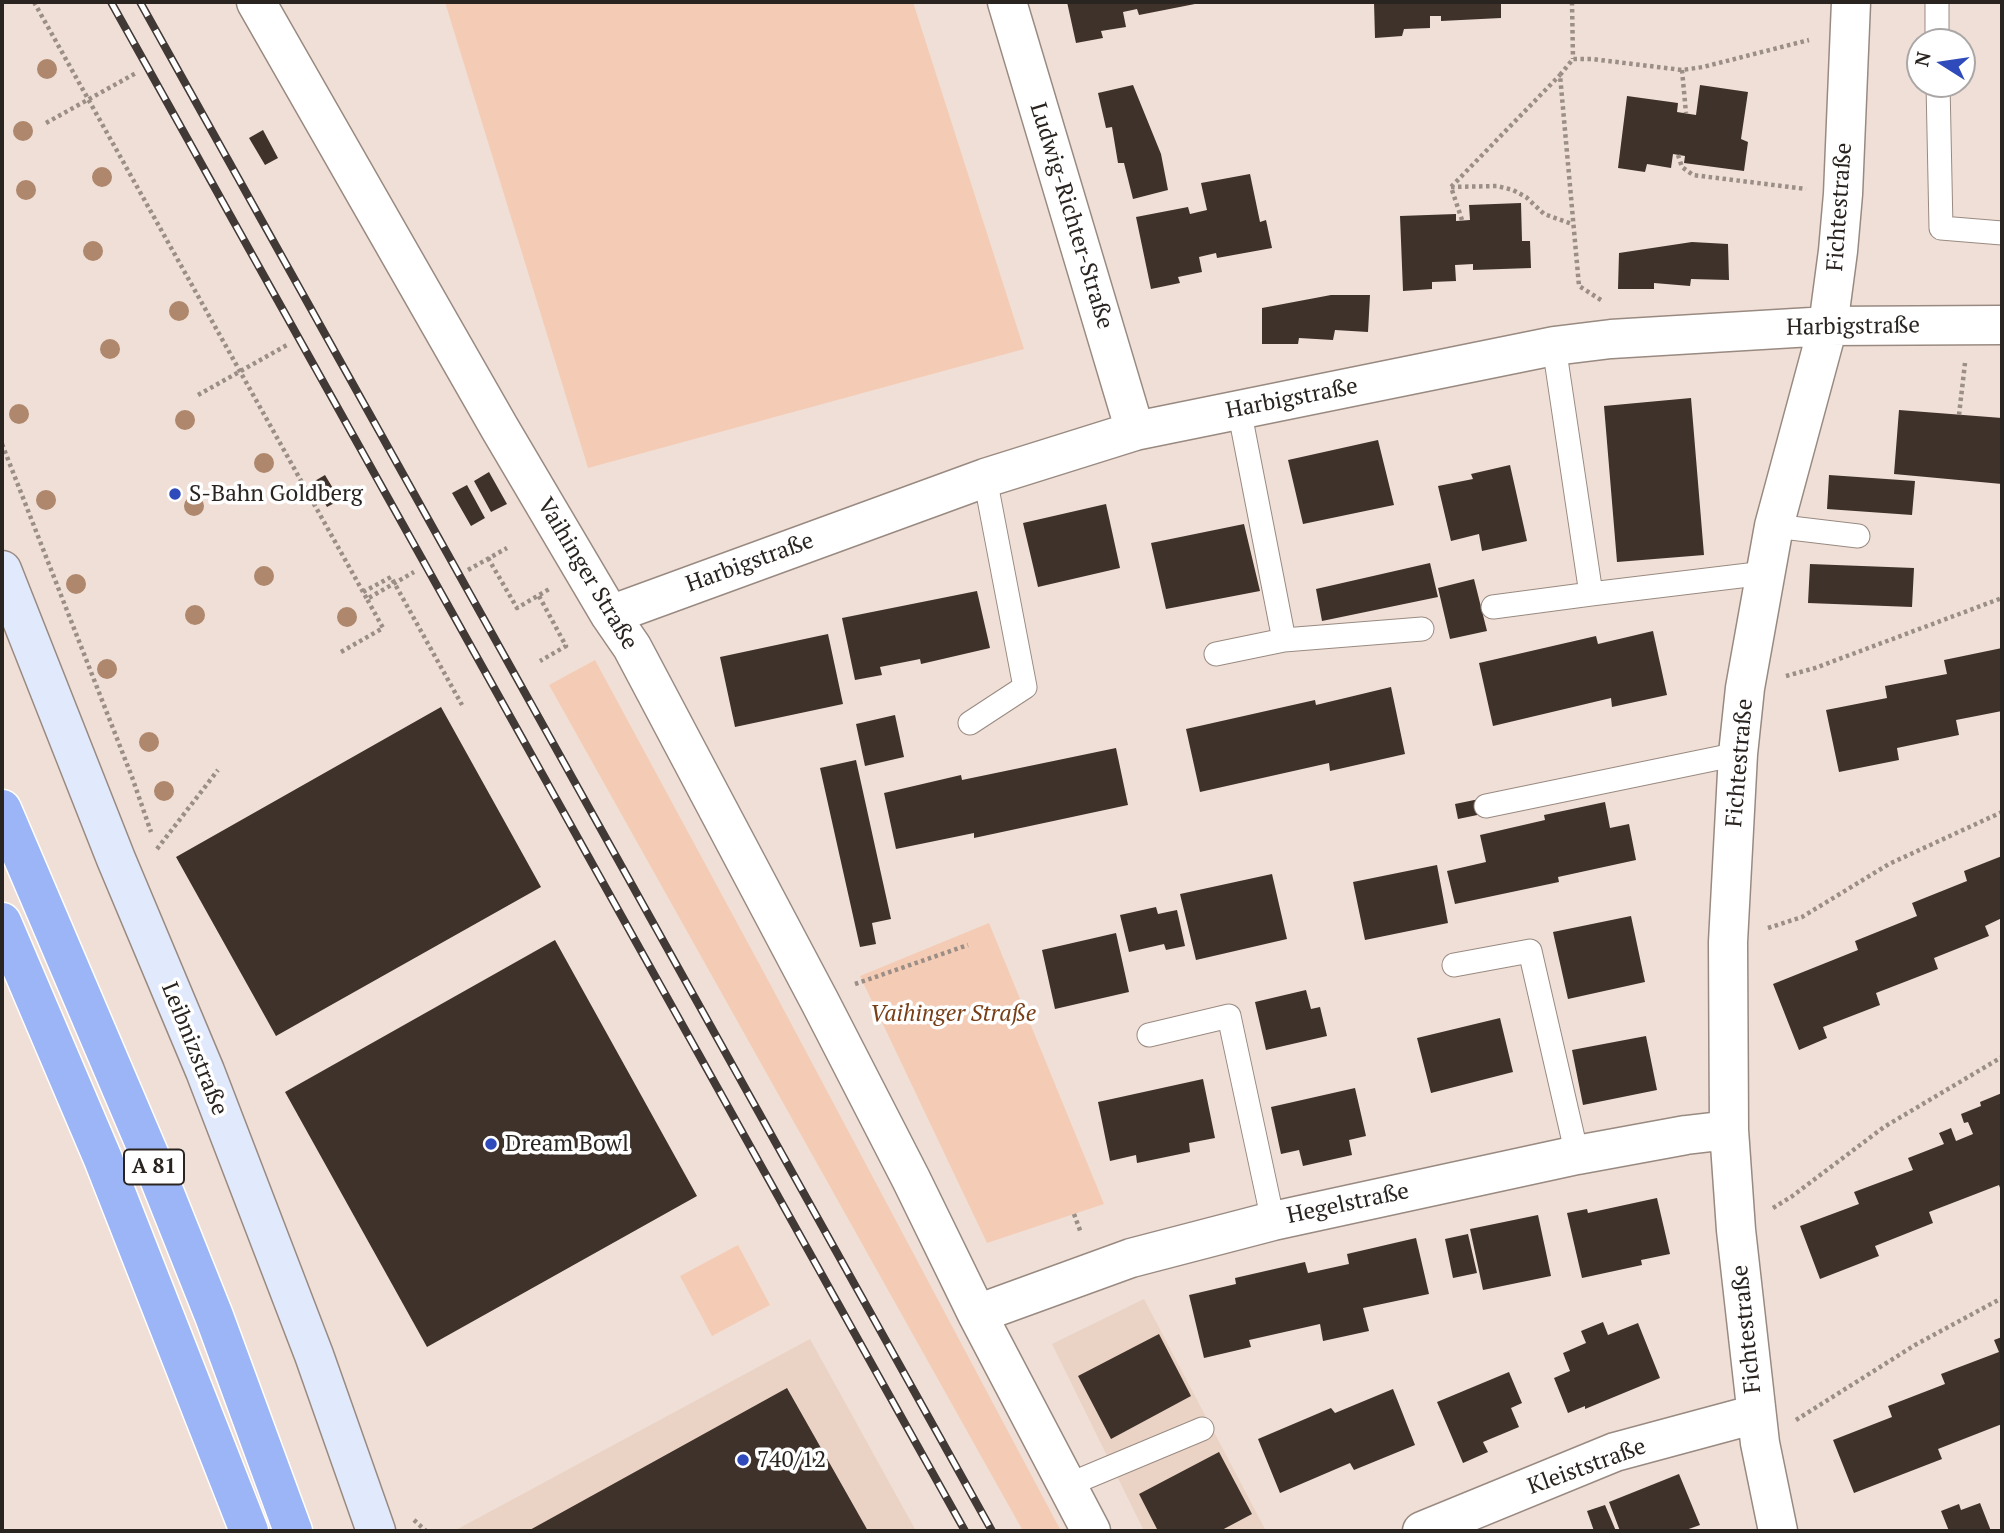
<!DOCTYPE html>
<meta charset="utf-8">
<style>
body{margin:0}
#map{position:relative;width:2004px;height:1533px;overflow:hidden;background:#f0dfd6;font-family:"PT Serif",serif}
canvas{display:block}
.frame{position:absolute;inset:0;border:4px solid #2a2421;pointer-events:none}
.north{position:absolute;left:1906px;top:28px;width:70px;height:70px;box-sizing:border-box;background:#fff;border:2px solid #aaa7a6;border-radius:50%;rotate:282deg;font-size:19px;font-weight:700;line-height:28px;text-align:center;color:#2a2421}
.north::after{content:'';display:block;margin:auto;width:24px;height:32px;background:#2f4aba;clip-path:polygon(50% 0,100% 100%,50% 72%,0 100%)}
</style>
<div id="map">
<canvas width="2004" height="1533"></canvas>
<div class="frame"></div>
<div class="north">N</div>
</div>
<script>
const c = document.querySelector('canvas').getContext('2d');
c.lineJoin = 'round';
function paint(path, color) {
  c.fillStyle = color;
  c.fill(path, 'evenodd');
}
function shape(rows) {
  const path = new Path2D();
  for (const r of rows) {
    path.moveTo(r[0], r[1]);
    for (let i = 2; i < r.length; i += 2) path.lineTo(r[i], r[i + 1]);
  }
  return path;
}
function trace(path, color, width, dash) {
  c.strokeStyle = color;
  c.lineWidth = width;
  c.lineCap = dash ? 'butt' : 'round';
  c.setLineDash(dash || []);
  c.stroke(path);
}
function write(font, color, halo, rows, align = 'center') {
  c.font = font + ' "PT Serif",serif';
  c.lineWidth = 7;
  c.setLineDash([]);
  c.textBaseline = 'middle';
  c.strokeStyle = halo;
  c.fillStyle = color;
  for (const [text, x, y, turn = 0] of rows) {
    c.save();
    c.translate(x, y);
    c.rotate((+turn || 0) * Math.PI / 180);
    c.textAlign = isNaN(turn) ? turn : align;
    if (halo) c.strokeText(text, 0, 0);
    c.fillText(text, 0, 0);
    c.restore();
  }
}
paint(shape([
 [1144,1299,1266,1531,1144,1531,1052,1344],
 [810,1339,916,1531,454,1531]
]), '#ead3c5');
paint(shape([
 [445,2,913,2,1024,349,588,468],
 [595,660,769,982,1061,1531,1023,1531,549,685],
 [989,923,1104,1204,987,1243,860,976],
 [738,1245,770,1305,712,1336,680,1276]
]), '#f4ccb5');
paint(shape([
 [1067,2,1200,2,1200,3,1139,15,1137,9,1123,12,1126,27,1101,31,1103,38,1076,43],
 [1374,2,1501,2,1501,18,1441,21,1441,16,1430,16,1430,28,1404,29,1402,36,1375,38],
 [1133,85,1161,154,1168,190,1133,199,1124,163,1118,163,1112,127,1106,128,1098,93],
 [1700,85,1748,92,1741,139,1748,142,1744,171,1684,163,1685,156,1673,154,1671,168,1647,164,1645,172,1618,168,1627,96,1678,103,1677,112,1696,115],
 [263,130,278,158,265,165,249,138],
 [1250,174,1260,222,1266,220,1272,248,1217,258,1216,253,1199,257,1202,272,1178,277,1180,283,1151,289,1136,217,1188,207,1190,214,1207,210,1201,183],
 [1521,203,1522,241,1530,241,1531,268,1473,270,1473,264,1455,265,1456,281,1432,282,1432,289,1403,291,1400,216,1456,214,1456,221,1470,220,1469,205],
 [1692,242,1728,244,1729,280,1691,279,1690,286,1654,283,1654,289,1618,289,1619,253],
 [1331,295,1370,295,1368,332,1335,330,1333,340,1299,338,1298,344,1262,344,1262,308],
 [1691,398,1704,555,1617,562,1604,406],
 [1899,410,2002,418,2002,484,1894,474],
 [1378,440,1394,505,1303,524,1288,460],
 [1510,465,1527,541,1482,551,1479,534,1451,541,1438,486,1473,479,1471,474],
 [489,472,507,504,491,512,474,481],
 [325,475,340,500,327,507,313,482],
 [1829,475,1915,481,1912,515,1827,509],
 [467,485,485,518,471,526,452,493],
 [1106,504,1120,568,1038,587,1023,523],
 [1244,524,1260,591,1166,609,1151,543],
 [1430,563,1438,597,1322,621,1316,589],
 [1810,564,1914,568,1912,607,1808,603],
 [1474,579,1487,631,1450,639,1438,588],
 [977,591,990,648,921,664,920,659,880,667,882,675,855,680,842,618],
 [1653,631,1667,695,1612,707,1611,698,1493,726,1479,663,1596,636,1598,644],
 [828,634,843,704,735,727,720,657],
 [2002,648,2002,711,1956,720,1959,735,1897,748,1899,760,1839,772,1826,710,1887,698,1885,686,1947,674,1944,660],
 [1391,687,1405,754,1330,771,1329,763,1200,792,1186,729,1315,700,1316,705],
 [441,707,541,887,276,1036,176,857],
 [895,715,904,757,865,766,856,724],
 [1116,748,1128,805,974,838,974,833,896,849,884,793,961,775,962,780],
 [856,760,891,919,872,923,876,944,860,947,820,768],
 [1484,798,1487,813,1458,819,1455,804],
 [1605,802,1610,828,1629,824,1636,860,1558,877,1559,882,1455,904,1447,871,1486,862,1480,835,1545,820,1544,815],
 [2002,856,2002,918,1985,926,1989,936,1934,958,1938,969,1876,993,1880,1005,1823,1027,1827,1038,1799,1050,1773,984,1858,950,1855,941,1917,916,1912,903,1967,881,1964,871],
 [1437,865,1448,923,1365,940,1353,882],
 [1272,874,1287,939,1196,960,1180,894],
 [1156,907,1158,914,1177,910,1185,946,1166,950,1164,944,1129,952,1120,915],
 [1631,916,1645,982,1568,999,1553,932],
 [1116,933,1129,992,1055,1009,1042,950],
 [555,940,697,1196,427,1347,285,1092],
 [1306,990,1311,1009,1320,1007,1327,1036,1266,1050,1255,1002],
 [1500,1018,1513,1072,1431,1093,1417,1038],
 [1646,1036,1657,1090,1583,1105,1572,1050],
 [1203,1079,1215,1138,1189,1143,1190,1152,1137,1163,1136,1155,1110,1161,1098,1102],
 [1355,1088,1366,1136,1349,1140,1352,1155,1303,1166,1299,1150,1281,1154,1271,1107],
 [2002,1093,2002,1194,1999,1185,1929,1212,1933,1223,1875,1246,1879,1256,1820,1279,1800,1226,1859,1204,1854,1192,1913,1170,1908,1158,1944,1144,1939,1133,1951,1128,1956,1141,1973,1134,1968,1122,1964,1123,1961,1114,1981,1106,1980,1102],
 [1657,1198,1670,1254,1641,1260,1642,1265,1582,1278,1567,1213,1587,1209,1588,1213],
 [1538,1215,1551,1276,1483,1290,1470,1229],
 [1468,1234,1477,1273,1453,1278,1445,1239],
 [1416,1238,1429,1294,1363,1308,1369,1331,1323,1341,1320,1324,1249,1340,1251,1347,1204,1358,1189,1295,1236,1284,1235,1278,1305,1262,1308,1273,1349,1264,1347,1254],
 [1603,1322,1608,1335,1638,1323,1660,1378,1585,1409,1585,1406,1568,1413,1554,1378,1570,1371,1563,1353,1586,1343,1581,1331],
 [1159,1334,1191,1396,1111,1439,1078,1376],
 [2002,1337,2002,1424,1938,1449,1942,1459,1854,1493,1833,1440,1892,1417,1888,1406,1945,1384,1941,1374,1999,1352,1994,1340],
 [1509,1372,1522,1403,1511,1408,1519,1427,1483,1442,1488,1452,1463,1463,1437,1402],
 [787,1388,868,1531,528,1531],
 [1393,1389,1415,1445,1354,1470,1350,1463,1280,1493,1258,1439,1331,1408,1335,1413],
 [1219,1452,1252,1514,1220,1531,1158,1531,1139,1494],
 [1679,1474,1700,1525,1683,1531,1620,1531,1609,1502],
 [1980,1503,1991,1531,1949,1531,1941,1511,1959,1504,1961,1510],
 [1605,1505,1616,1531,1594,1531,1587,1511]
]), '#3e322a');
const lane = shape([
 [1937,2,1937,42],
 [1938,84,1941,228,2002,233],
 [1554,346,1591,594,1765,573],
 [1774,526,1858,536],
 [1493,607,1591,594],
 [1284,640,1422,629],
 [1216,654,1284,640,1239,409],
 [970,723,1025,687,985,478],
 [1486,806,1738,754],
 [1454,965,1530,951,1577,1155],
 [1149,1035,1229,1016,1273,1221],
 [1068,1485,1202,1429]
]);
const street = shape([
 [256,2,499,427,610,615,632,647,820,1002,911,1179,977,1314,1091,1531],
 [1007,2,1135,431],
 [610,615,985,478,1135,431,1554,346,1611,339,1828,326,2002,325],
 [977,1314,1131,1258,1273,1221,1577,1155,1686,1135,1729,1130],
 [1422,1531,1615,1452,1756,1414],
 [1778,1531,1760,1443,1736,1230,1729,1130,1728,942,1738,754,1745,688,1774,526,1828,326,1838,251,1843,194,1851,2]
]);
const secondary = shape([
 [2,570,116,859,205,1071,314,1355,376,1531]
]);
const highway = shape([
 [2,809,150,1156,214,1316,293,1531],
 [2,922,103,1159,249,1531]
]);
trace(lane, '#998a81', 25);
trace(street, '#998a81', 41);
trace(secondary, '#998a81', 41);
trace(highway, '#fff', 41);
trace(shape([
 [34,2,367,599,414,572],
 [1572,2,1573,59],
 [1682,70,1686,113],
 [46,123,136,73],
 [1678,155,1682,167,1693,175,1806,189],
 [1451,187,1497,186,1513,190,1526,197,1544,214,1572,224],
 [1462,220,1451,187,1560,75],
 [1601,300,1579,286,1560,75,1573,59,1592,59,1682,70,1703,67,1809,40],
 [198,395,287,345],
 [1959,415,1965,363],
 [2,444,132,777,151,832],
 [311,500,325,491],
 [488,558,517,608,551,588],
 [468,570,507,548],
 [363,592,391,577,462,705],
 [539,596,566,646,540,661],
 [341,652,383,628,367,599],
 [1786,676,1815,668,2002,598],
 [157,849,218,770],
 [1768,928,1802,917,1889,864,2002,812],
 [855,984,968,945],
 [1773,1208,1791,1197,1884,1127,2002,1057],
 [1074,1214,1081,1233],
 [1796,1420,1915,1345,2002,1298],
 [414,1520,426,1531]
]), '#9a8e87', 4.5, [3.5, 3.5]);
trace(lane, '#fff', 23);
trace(street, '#fff', 38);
trace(secondary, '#e1e9fd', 38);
trace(highway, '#9cb5f7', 38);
const rail = shape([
 [111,2,965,1531],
 [140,2,992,1531]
]);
trace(rail, '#413936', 8);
trace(rail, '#fff', 5, [16]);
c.fillStyle = '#ae876d';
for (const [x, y] of [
 [47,69],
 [23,131],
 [102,177],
 [26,190],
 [93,251],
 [179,311],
 [110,349],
 [19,414],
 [185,420],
 [264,463],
 [46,500],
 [194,506],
 [264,576],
 [76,584],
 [195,615],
 [347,617],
 [107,669],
 [149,742],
 [164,791]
]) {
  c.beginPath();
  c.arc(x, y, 10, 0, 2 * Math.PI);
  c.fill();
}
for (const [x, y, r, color] of [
 [175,494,7,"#2f4aba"],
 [491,1144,7,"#2f4aba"],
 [743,1460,7,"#2f4aba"]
]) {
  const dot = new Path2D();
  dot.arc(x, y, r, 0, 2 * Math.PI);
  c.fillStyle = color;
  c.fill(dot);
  trace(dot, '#fff', 2.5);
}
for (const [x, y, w] of [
 [154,1167,60]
]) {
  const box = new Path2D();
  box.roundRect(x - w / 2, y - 17.5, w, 35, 5);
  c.fillStyle = '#fff';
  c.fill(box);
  trace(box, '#2a2421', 2);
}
write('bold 21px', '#2a2421', null, [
 ["A 81",154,1167]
]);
write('23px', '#2a2421', '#fff', [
 ["Fichtestraße",1840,207,-86],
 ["Ludwig-Richter-Straße",1071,216,73],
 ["Harbigstraße",1853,327,-1],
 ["Harbigstraße",1292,399,-11],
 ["Harbigstraße",750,563,-20],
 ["Vaihinger Straße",587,574,59],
 ["Fichtestraße",1740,763,-85],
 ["Leibnizstraße",194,1049,68],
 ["Hegelstraße",1348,1204,-12],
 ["Fichtestraße",1747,1329,-96],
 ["Kleiststraße",1587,1467,-20]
]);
write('23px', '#2a2421', '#fff', [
 ["S-Bahn Goldberg",189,494],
 ["Dream Bowl",505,1144],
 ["740/12",757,1460]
], 'left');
write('italic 23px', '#783f17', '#fff', [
 ["Vaihinger Straße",953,1014]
]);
</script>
